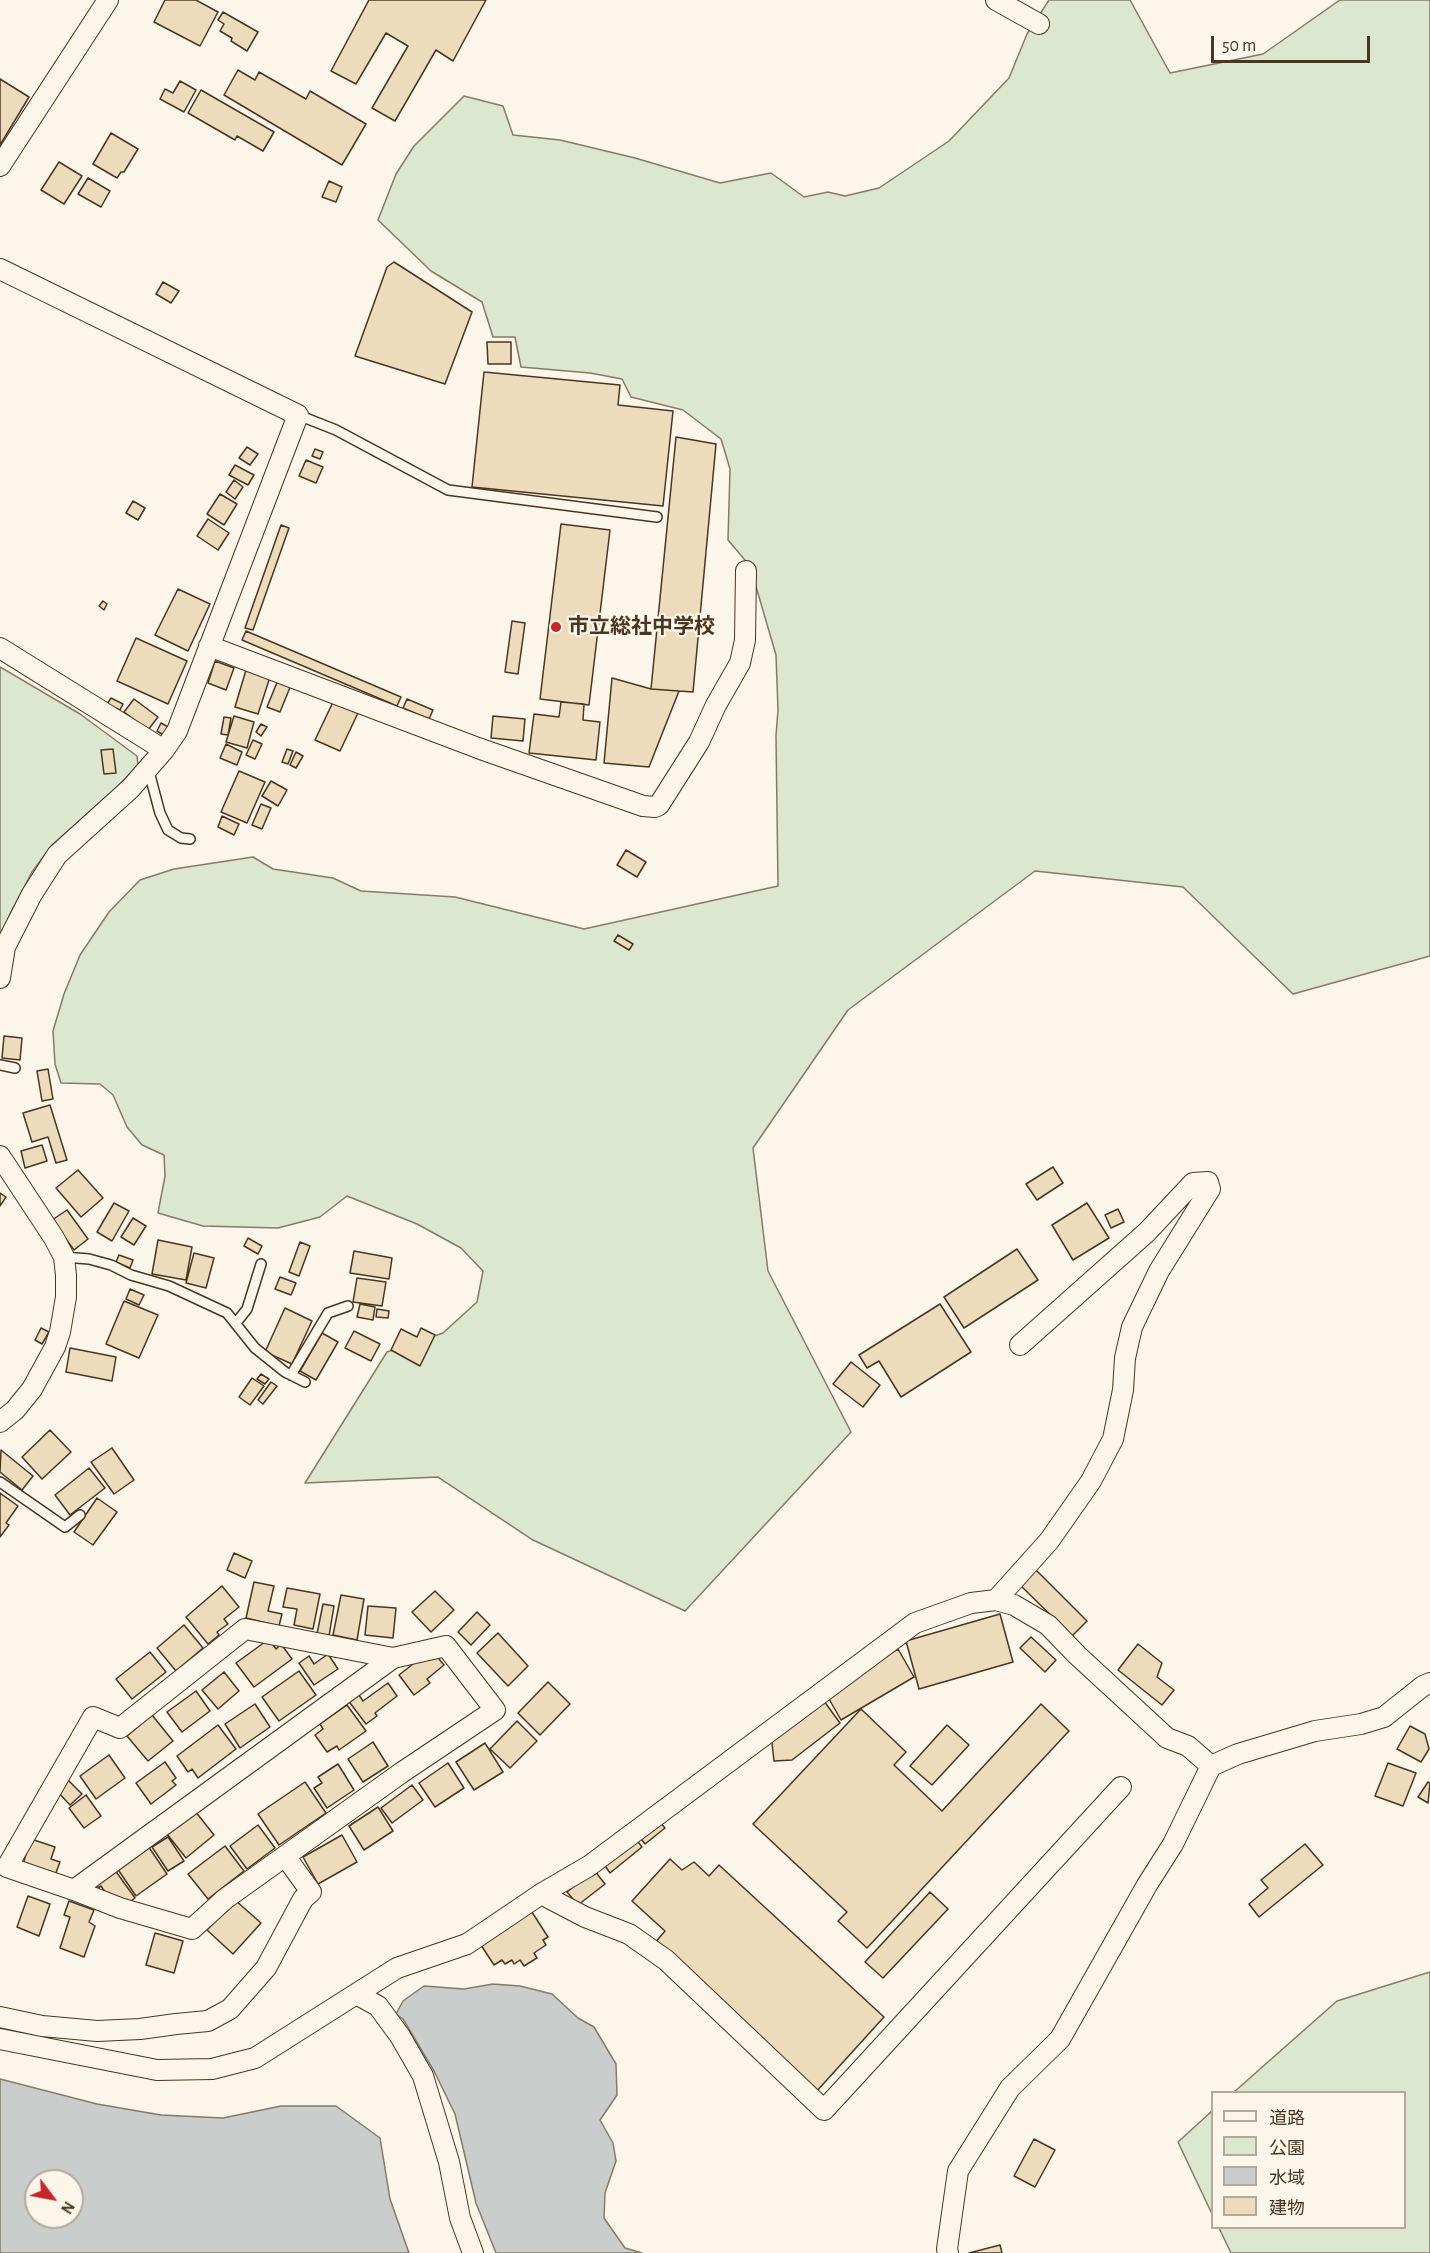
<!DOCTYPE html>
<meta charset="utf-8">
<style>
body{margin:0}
#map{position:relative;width:1430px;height:2253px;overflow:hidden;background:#fbf6e9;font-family:"Alegreya Sans","Noto Sans JP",sans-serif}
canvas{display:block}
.legend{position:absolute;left:1211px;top:2091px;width:195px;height:138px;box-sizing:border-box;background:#fbf6e9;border:2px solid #b4a999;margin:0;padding:8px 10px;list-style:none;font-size:18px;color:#4a3520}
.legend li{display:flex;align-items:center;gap:12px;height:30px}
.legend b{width:30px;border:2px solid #b4a999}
.north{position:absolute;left:24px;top:2169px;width:60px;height:60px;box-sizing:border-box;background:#fbf6e9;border:2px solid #b4a999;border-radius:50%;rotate:122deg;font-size:16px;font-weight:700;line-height:24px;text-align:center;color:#4a3520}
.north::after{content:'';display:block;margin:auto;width:21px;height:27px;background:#c62828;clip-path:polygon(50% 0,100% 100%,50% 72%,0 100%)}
.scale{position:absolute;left:1211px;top:36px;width:159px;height:27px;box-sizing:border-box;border:3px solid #4a3520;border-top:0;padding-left:8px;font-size:18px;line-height:21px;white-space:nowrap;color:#4a3520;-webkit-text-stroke:4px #fbf6e9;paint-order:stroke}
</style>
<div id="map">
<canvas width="1430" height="2253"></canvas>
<ul class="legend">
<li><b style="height:8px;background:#fbf6e9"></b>道路</li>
<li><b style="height:16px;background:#dce7d0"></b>公園</li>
<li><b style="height:16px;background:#c9cecd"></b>水域</li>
<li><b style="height:16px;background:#ecdcbc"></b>建物</li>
</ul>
<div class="north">N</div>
<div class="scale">50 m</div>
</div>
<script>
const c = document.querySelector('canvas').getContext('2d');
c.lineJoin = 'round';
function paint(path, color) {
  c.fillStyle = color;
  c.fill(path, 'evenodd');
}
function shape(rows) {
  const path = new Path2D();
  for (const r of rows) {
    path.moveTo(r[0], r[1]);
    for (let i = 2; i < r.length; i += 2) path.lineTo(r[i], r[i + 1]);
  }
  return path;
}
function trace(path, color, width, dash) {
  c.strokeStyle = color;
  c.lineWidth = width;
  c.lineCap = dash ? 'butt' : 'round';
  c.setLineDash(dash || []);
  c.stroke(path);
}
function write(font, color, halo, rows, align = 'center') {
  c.font = font + ' "Alegreya Sans","Noto Sans JP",sans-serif';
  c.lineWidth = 4.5;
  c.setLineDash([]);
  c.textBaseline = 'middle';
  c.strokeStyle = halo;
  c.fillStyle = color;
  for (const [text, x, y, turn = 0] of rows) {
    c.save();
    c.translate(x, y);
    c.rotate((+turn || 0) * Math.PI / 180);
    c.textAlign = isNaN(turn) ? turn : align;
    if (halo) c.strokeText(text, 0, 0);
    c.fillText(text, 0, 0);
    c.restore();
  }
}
const green = shape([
 [1049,0,1130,0,1170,73,1263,54,1340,0,1430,0,1430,956,1293,994,1183,887,1035,871,848,1010,753,1148,768,1271,851,1432,685,1611,533,1540,438,1477,305,1483,387,1352,443,1333,477,1302,483,1271,461,1248,417,1224,347,1196,320,1217,278,1228,203,1226,158,1213,165,1176,164,1155,142,1145,127,1127,113,1095,100,1084,61,1083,55,1064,53,1031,64,994,80,955,109,912,140,880,174,869,253,857,273,869,333,878,361,891,455,897,584,929,778,886,776,736,778,710,776,655,750,566,728,540,730,469,721,439,683,410,631,397,622,379,590,373,521,367,515,337,493,337,482,302,431,271,378,220,396,174,414,146,464,96,503,106,513,135,560,140,635,158,720,183,771,173,804,197,828,192,845,196,879,188,949,141,1009,78,1027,34,1049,0],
 [0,667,80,714,137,756,138,765,118,786,52,845,32,872,10,914,0,939,0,667],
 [1430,1972,1430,2253,1231,2253,1219,2228,1404,2228,1404,2092,1234,2092,1337,2001,1430,1972],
 [1212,2111,1212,2214,1178,2142,1212,2111]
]);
paint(green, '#dce7d0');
trace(green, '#887966', 1.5);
const water = shape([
 [493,1984,520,1986,552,1994,578,2018,594,2027,616,2064,617,2095,600,2120,613,2143,616,2161,605,2193,604,2218,625,2248,642,2253,496,2253,476,2203,455,2114,434,2071,403,2019,396,2014,403,2001,424,1986,464,1989,493,1984],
 [0,2079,97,2104,161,2115,223,2118,281,2106,336,2106,380,2138,390,2199,409,2253,0,2253,0,2079],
 [36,2181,72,2181,72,2217,36,2217,36,2181]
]);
paint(water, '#c9cecd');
trace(water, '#887966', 1.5);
const building = shape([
 [165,0,196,0,218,12,200,46,154,22,165,0],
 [369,0,486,0,453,61,436,50,395,121,372,108,408,46,386,33,356,84,331,71,369,0],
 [223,12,258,32,247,51,231,41,232,38,220,31,224,24,218,20,223,12],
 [238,70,255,80,259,72,306,99,310,91,366,124,342,165,224,95,238,70],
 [0,79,29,97,0,145,0,79],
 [180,81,196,90,184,112,160,99,165,89,173,93,180,81],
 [201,90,274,132,263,151,237,136,235,140,188,113,201,90],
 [111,133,138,149,124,172,121,172,117,178,93,164,111,133],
 [59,162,82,176,64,204,41,190,59,162],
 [88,178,110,191,101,207,78,194,88,178],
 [329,181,342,187,336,202,322,197,329,181],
 [394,262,472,312,445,384,355,356,387,267,394,262],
 [163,282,179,291,171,303,156,294,163,282],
 [487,342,511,342,511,364,488,364,487,342],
 [484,372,620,385,618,405,673,411,663,506,472,487,484,372],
 [676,437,716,444,693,692,651,689,676,437],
 [247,447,258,454,250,465,239,458,247,447],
 [315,449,323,452,320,459,312,456,315,449],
 [306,460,323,467,316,483,299,476,306,460],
 [235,465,254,475,248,485,229,475,235,465],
 [234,480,243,487,235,499,226,492,234,480],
 [220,494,237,504,224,525,207,514,220,494],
 [133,501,145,508,138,520,126,513,133,501],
 [208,519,229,533,218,550,197,536,208,519],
 [561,524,610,530,589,705,540,699,561,524],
 [281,525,289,528,253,630,245,628,281,525],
 [178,589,210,604,188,651,155,635,178,589],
 [103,601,107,604,104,610,99,606,103,601],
 [512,621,525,623,518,674,505,672,512,621],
 [246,631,401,697,397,706,242,640,246,631],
 [136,638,187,661,168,704,117,681,136,638],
 [215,661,234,668,226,690,208,683,215,661],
 [246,670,270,677,258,714,235,707,246,670],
 [612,678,651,689,679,691,649,767,604,763,612,678],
 [278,680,291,685,280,712,267,707,278,680],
 [111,698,123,704,120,710,107,704,111,698],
 [134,699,158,717,148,730,124,712,134,699],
 [407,699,433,710,429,719,403,708,407,699],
 [333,702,358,713,340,751,315,740,333,702],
 [561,702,584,704,583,720,600,722,596,760,529,753,534,714,559,717,561,702],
 [234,716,254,722,247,748,226,742,234,716],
 [493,716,525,719,523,741,491,738,493,716],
 [224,717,231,718,228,735,221,734,224,717],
 [161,723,170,728,165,736,157,731,161,723],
 [261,724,267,727,261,736,256,732,261,724],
 [253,740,262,744,255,759,246,755,253,740],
 [226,744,242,752,237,765,220,758,226,744],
 [113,749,116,773,104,774,101,750,113,749],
 [287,749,293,751,288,764,282,762,287,749],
 [296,752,303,756,296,768,290,765,296,752],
 [239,771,265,782,247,823,221,812,239,771],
 [271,781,287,790,278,806,262,796,271,781],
 [261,804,271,808,262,829,252,825,261,804],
 [222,816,239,824,234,835,218,827,222,816],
 [626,850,646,862,637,877,617,865,626,850],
 [618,935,633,944,629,950,614,941,618,935],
 [4,1036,22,1038,20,1060,2,1058,4,1036],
 [48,1069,53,1099,42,1101,37,1071,48,1069],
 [50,1105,67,1160,56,1163,48,1137,32,1142,23,1113,50,1105],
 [42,1145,47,1161,25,1168,21,1151,42,1145],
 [1053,1167,1063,1183,1037,1200,1026,1184,1053,1167],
 [78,1170,103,1198,81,1217,56,1188,78,1170],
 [0,1193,6,1197,0,1206,0,1193],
 [114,1203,129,1211,112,1241,97,1232,114,1203],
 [1087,1203,1109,1238,1073,1260,1052,1225,1087,1203],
 [1118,1209,1124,1222,1111,1228,1105,1215,1118,1209],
 [67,1210,88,1239,74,1250,52,1220,67,1210],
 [133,1218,146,1226,134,1245,121,1237,133,1218],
 [248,1238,262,1246,258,1254,244,1246,248,1238],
 [158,1240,192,1247,186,1280,152,1274,158,1240],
 [300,1242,310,1246,299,1276,289,1272,300,1242],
 [1017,1249,1038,1280,964,1328,944,1297,1017,1249],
 [354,1251,392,1258,389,1279,350,1273,354,1251],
 [194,1253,214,1258,206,1288,186,1283,194,1253],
 [119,1255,133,1260,130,1268,116,1262,119,1255],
 [280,1277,296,1283,291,1295,275,1289,280,1277],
 [357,1278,386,1282,382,1306,353,1302,357,1278],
 [130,1289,144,1295,139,1305,126,1299,130,1289],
 [124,1301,158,1315,139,1358,106,1344,124,1301],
 [360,1304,375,1307,373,1320,357,1317,360,1304],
 [940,1304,971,1352,901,1397,879,1361,867,1368,859,1355,940,1304],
 [285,1308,312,1321,292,1364,265,1352,285,1308],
 [377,1309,389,1311,388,1318,376,1317,377,1309],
 [41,1328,49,1332,42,1344,35,1340,41,1328],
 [421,1328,435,1335,420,1366,391,1350,401,1329,417,1337,421,1328],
 [354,1331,380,1344,371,1361,345,1348,354,1331],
 [322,1333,338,1342,316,1380,300,1371,322,1333],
 [70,1348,116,1357,112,1381,66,1372,70,1348],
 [851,1362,880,1385,863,1407,833,1384,851,1362],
 [261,1374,269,1379,265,1384,257,1379,261,1374],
 [252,1378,264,1386,250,1405,239,1397,252,1378],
 [271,1382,277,1386,263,1404,258,1400,271,1382],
 [50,1430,71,1452,42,1479,22,1457,50,1430],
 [112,1448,134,1480,114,1494,91,1462,112,1448],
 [1,1450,33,1476,22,1490,0,1472,1,1450],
 [89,1468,105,1488,70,1515,55,1495,89,1468],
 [0,1493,18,1506,6,1523,9,1525,0,1537,0,1493],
 [97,1498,117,1512,93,1545,74,1532,97,1498],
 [234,1553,252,1561,245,1578,227,1570,234,1553],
 [1035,1569,1087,1621,1072,1636,1020,1585,1035,1569],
 [254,1582,274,1586,268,1611,282,1614,279,1626,246,1618,254,1582],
 [222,1586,239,1607,224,1619,228,1624,217,1632,219,1635,208,1644,186,1617,222,1586],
 [287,1588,320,1594,313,1629,294,1625,297,1609,283,1607,287,1588],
 [435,1591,454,1610,431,1632,412,1612,435,1591],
 [341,1595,364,1599,357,1640,333,1635,341,1595],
 [323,1604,334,1606,329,1636,317,1634,323,1604],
 [368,1606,396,1608,393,1638,365,1635,368,1606],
 [477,1612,490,1625,471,1645,458,1632,477,1612],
 [1000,1614,1013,1662,919,1689,906,1641,1000,1614],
 [184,1625,203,1648,176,1671,157,1648,184,1625],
 [498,1633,528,1666,508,1686,477,1653,498,1633],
 [1031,1637,1056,1660,1045,1672,1020,1648,1031,1637],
 [269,1639,276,1649,281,1644,292,1659,254,1687,236,1663,269,1639],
 [1138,1644,1162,1663,1157,1677,1174,1690,1162,1705,1118,1670,1138,1644],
 [898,1649,914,1677,841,1720,825,1692,898,1649],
 [150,1652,166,1672,132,1699,116,1679,150,1652],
 [434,1653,444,1665,427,1679,430,1683,414,1695,399,1675,422,1657,434,1653],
 [328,1654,338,1669,314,1685,299,1663,309,1656,314,1664,328,1654],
 [299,1671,316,1695,279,1721,262,1697,299,1671],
 [224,1672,239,1691,218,1709,202,1690,224,1672],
 [548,1682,570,1704,540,1735,518,1713,548,1682],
 [388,1683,397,1696,375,1713,377,1716,366,1724,347,1699,357,1692,363,1701,388,1683],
 [196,1691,210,1711,182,1732,167,1712,196,1691],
 [821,1697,840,1723,792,1760,774,1761,771,1734,821,1697],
 [255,1704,270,1727,240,1748,225,1724,255,1704],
 [1041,1704,1069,1731,867,1948,838,1921,847,1912,753,1824,861,1709,906,1752,894,1765,942,1811,1041,1704],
 [347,1705,366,1731,339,1750,337,1746,327,1752,315,1735,323,1729,320,1724,347,1705],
 [152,1715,173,1741,148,1761,127,1736,152,1715],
 [517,1721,537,1741,510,1768,490,1749,517,1721],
 [218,1725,236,1749,198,1778,192,1769,188,1772,177,1756,218,1725],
 [947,1725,969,1745,932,1785,910,1766,947,1725],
 [1410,1726,1425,1734,1429,1749,1421,1762,1397,1749,1410,1726],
 [373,1742,388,1766,363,1782,348,1759,373,1742],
 [485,1743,503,1772,474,1790,456,1762,485,1743],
 [109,1755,125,1778,96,1799,80,1776,109,1755],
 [165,1762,176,1778,172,1781,176,1785,151,1804,136,1783,165,1762],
 [448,1763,464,1788,435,1807,419,1783,448,1763],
 [1388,1763,1416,1773,1403,1806,1375,1796,1388,1763],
 [338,1764,354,1790,327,1808,314,1788,322,1783,318,1777,338,1764],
 [67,1779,82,1794,70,1805,56,1790,67,1779],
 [305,1782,326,1813,279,1845,258,1814,305,1782],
 [1428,1782,1430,1783,1428,1803,1418,1797,1428,1782],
 [412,1785,423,1800,392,1823,381,1808,412,1785],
 [86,1795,101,1816,84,1828,69,1808,86,1795],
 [378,1807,393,1831,364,1850,349,1826,378,1807],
 [195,1811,214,1835,186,1858,167,1834,195,1811],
 [658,1820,665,1828,645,1844,639,1836,658,1820],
 [258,1825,275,1848,247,1869,230,1846,258,1825],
 [342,1835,357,1862,318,1884,303,1857,342,1835],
 [168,1837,184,1861,168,1871,152,1847,168,1837],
 [635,1838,642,1847,610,1873,603,1863,635,1838],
 [31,1839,55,1847,51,1859,60,1862,54,1878,22,1867,31,1839],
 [1305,1844,1323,1865,1259,1917,1249,1904,1268,1888,1261,1880,1305,1844],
 [148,1846,167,1874,136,1896,117,1868,148,1846],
 [225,1846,244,1871,208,1899,188,1874,225,1846],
 [670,1859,682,1870,694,1862,709,1876,719,1865,884,2017,815,2093,654,1944,665,1931,632,1901,670,1859],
 [112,1866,135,1898,121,1908,111,1901,101,1886,96,1889,90,1881,112,1866],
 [594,1870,605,1884,578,1905,567,1892,594,1870],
 [930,1892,948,1909,883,1978,865,1962,930,1892],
 [28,1896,50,1904,39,1936,17,1927,28,1896],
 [235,1900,261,1923,233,1954,207,1930,235,1900],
 [69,1901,94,1910,89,1922,95,1926,84,1957,60,1948,70,1917,64,1915,69,1901],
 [530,1909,548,1937,543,1940,546,1945,534,1953,537,1958,524,1966,520,1960,514,1964,512,1960,505,1964,502,1960,494,1965,479,1942,530,1909],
 [155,1933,183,1941,174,1973,146,1965,155,1933],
 [1034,2139,1055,2150,1035,2187,1014,2176,1034,2139],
 [1000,2245,1002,2253,969,2253,1000,2245]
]);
paint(building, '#ecdcbc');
trace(building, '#4a3520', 1.5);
const service = shape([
 [298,415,336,430,448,490,657,517],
 [148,768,160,813,168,830,181,838,190,839],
 [0,1065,15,1068],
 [64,1257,89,1259,111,1265,131,1275,169,1286,227,1313,255,1348,285,1372,305,1382],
 [236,1323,247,1309,261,1264],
 [291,1375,328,1313,348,1306],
 [0,1482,65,1527,80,1515]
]);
const minor = shape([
 [996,0,1039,24],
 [0,166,108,0],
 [0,269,298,415,177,731,164,750,0,648],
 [209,646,478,748,643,806,655,807,659,805,699,742,716,705,740,663,745,640,746,571],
 [0,978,5,947,32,894,57,855,131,788,164,750],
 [0,1156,54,1238,64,1257,66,1275,66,1297,60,1332,55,1347,32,1389,15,1410,0,1422],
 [996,1600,1049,1541,1091,1481,1113,1439,1123,1390,1125,1358,1132,1327,1159,1271,1210,1189,1208,1182,1193,1183,1147,1232,1020,1345],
 [245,1629,393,1658,446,1646,495,1710,401,1773,225,1899,192,1929,120,1908,74,1890,7,1867,93,1717,120,1728,245,1629],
 [74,1890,393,1658],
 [541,1894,585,1917,629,1934,666,1960,824,2110,1121,1787],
 [356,1994,378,2006,400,2036,423,2076,449,2162,460,2218,473,2253],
 [0,2017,42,2026,97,2031,140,2029,176,2024,208,2021,230,2009,266,1968,303,1899,311,1892,285,1856],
 [0,2039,157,2070,212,2069,255,2058,397,1968,467,1944,541,1894,589,1866,915,1623,971,1603,996,1600,1014,1605,1048,1625,1077,1655,1167,1738,1188,1746,1211,1766,1238,1754,1315,1731,1361,1724,1384,1717,1423,1686,1430,1683],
 [948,2253,947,2249,958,2171,1010,2088,1060,2039,1147,1885,1173,1844,1211,1766]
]);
trace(service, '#4a3520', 12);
trace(minor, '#4a3520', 22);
trace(service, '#fbf6e9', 9);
trace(minor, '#fbf6e9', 20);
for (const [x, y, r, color] of [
 [556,627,6,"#c62828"]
]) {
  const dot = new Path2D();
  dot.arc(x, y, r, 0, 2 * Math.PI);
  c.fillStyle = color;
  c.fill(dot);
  trace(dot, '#fbf6e9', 2);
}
write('bold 21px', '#4a3520', '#fbf6e9', [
 ["市立総社中学校",568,627]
], 'left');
</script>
